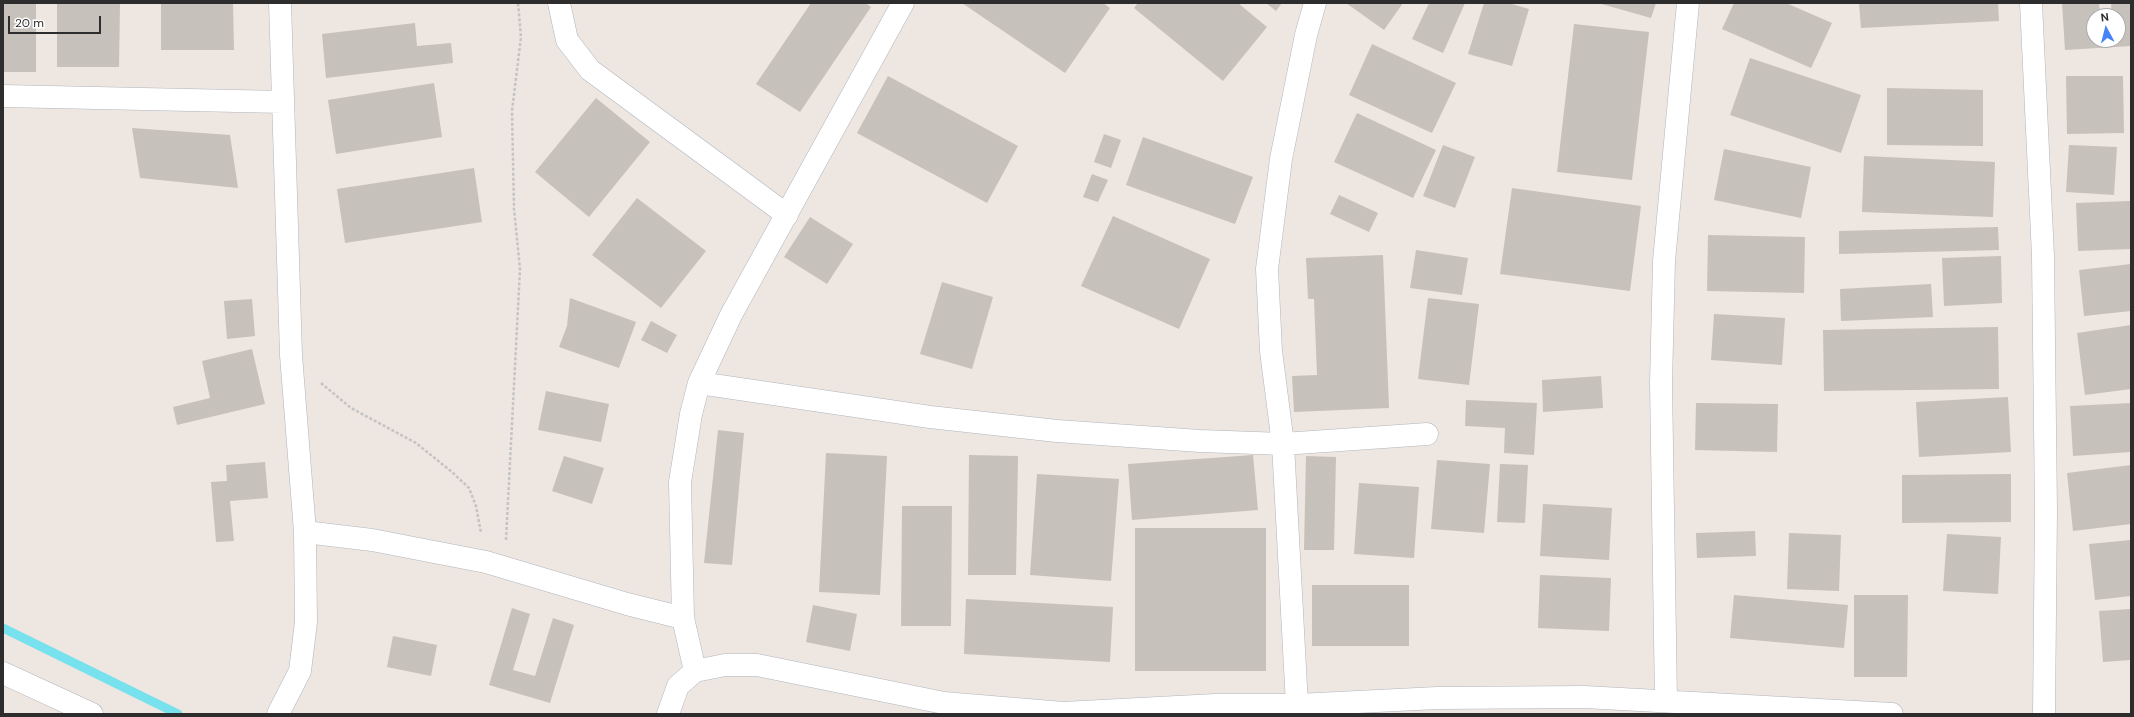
<!DOCTYPE html>
<style>
body{margin:0}
#map{position:relative;width:2134px;height:717px;overflow:hidden;background:#eee6e0;font-family:"DM Sans",sans-serif}
canvas{display:block}
.frame{position:absolute;inset:0;border:4px solid #2d2d2d;pointer-events:none}
.north{position:absolute;left:2086px;top:8px;width:40px;height:40px;box-sizing:border-box;background:#fff;border:1px solid #ababab;border-radius:50%;rotate:353deg;font-size:11px;font-weight:700;line-height:16px;text-align:center;color:#2d2d2d}
.north::after{content:'';display:block;margin:auto;width:14px;height:18px;background:#4584f6;clip-path:polygon(50% 0,100% 100%,50% 72%,0 100%)}
.scale{position:absolute;left:8px;top:16px;width:93px;height:18px;box-sizing:border-box;border:2px solid #2d2d2d;border-top:0;padding-left:5px;font-size:12px;line-height:14px;white-space:nowrap;color:#2d2d2d;-webkit-text-stroke:3px #fff;paint-order:stroke}
</style>
<div id="map">
<canvas width="2134" height="717"></canvas>
<div class="frame"></div>
<div class="north">N</div>
<div class="scale">20 m</div>
</div>
<script>
const c = document.querySelector('canvas').getContext('2d');
c.lineJoin = 'round';
function shape(rows) {
  const path = new Path2D();
  for (const r of rows) {
    path.moveTo(r[0], r[1]);
    for (let i = 2; i < r.length; i += 2) path.lineTo(r[i], r[i + 1]);
  }
  return path;
}
function trace(path, color, width, dash) {
  c.strokeStyle = color;
  c.lineWidth = width;
  c.lineCap = dash ? 'butt' : 'round';
  c.setLineDash(dash || []);
  c.stroke(path);
}
function paint(path, color) {
  c.fillStyle = color;
  c.fill(path, 'evenodd');
}
trace(shape([
 [3,628,178,714]
]), '#77e1ed', 9);
paint(shape([
 [3,3,36,3,36,72,3,72],
 [57,3,120,3,119,67,57,67],
 [161,3,233,3,234,50,161,50],
 [811,3,865,3,871,7,800,112,756,84],
 [962,3,1103,3,1110,8,1065,73],
 [1138,3,1238,3,1267,27,1223,81,1134,8],
 [1266,3,1282,3,1276,11],
 [1346,3,1403,3,1384,30],
 [1429,3,1465,3,1443,53,1412,39],
 [1484,3,1508,3,1529,9,1512,66,1468,54],
 [1598,3,1656,3,1651,18],
 [1734,3,1786,3,1832,23,1811,68,1722,29],
 [1859,3,1998,3,1999,21,1861,28],
 [2062,3,2099,3,2100,16,2094,16,2094,40,2118,40,2118,16,2112,16,2111,3,2131,3,2131,46,2065,50],
 [415,23,417,46,451,43,453,63,326,78,322,34],
 [1574,24,1649,32,1632,180,1557,172],
 [1372,44,1456,83,1432,133,1349,95],
 [1750,58,1861,95,1841,153,1730,115],
 [888,76,1018,146,987,203,857,133],
 [2066,76,2123,76,2124,133,2067,134],
 [434,83,442,137,336,154,328,100],
 [1887,88,1983,90,1983,146,1887,145],
 [596,98,650,142,589,217,535,172],
 [1357,113,1436,150,1413,198,1334,162],
 [132,128,230,135,238,188,140,178],
 [1104,134,1121,140,1111,168,1094,162],
 [1143,137,1253,177,1235,224,1126,185],
 [1443,145,1475,157,1455,208,1423,196],
 [2069,145,2117,147,2114,195,2066,192],
 [1724,149,1811,167,1801,218,1714,200],
 [1864,156,1995,162,1993,217,1862,212],
 [474,168,482,222,345,243,337,189],
 [1092,174,1108,180,1098,202,1083,197],
 [1512,188,1641,206,1630,291,1500,274],
 [1339,195,1378,213,1369,232,1330,214],
 [637,198,706,251,661,308,592,255],
 [2130,201,2131,249,2078,251,2076,203],
 [1113,216,1210,259,1179,329,1081,286],
 [810,217,853,244,827,284,784,257],
 [1998,227,1999,250,1839,254,1839,231],
 [1708,235,1805,237,1804,293,1707,291],
 [1416,250,1468,258,1462,295,1410,288],
 [1383,255,1389,408,1294,412,1292,376,1317,375,1314,299,1308,299,1306,258],
 [2001,256,2002,303,1944,306,1942,258],
 [2131,264,2131,311,2084,316,2079,270],
 [942,282,993,297,972,369,920,354],
 [1931,284,1933,317,1841,321,1840,289],
 [570,298,636,322,619,368,559,347,567,326],
 [1428,298,1479,304,1469,385,1418,379],
 [252,299,255,336,227,339,224,301],
 [1714,314,1785,318,1782,365,1711,360],
 [651,321,677,335,667,353,641,340],
 [2131,325,2131,389,2085,395,2077,333],
 [1998,327,1999,389,1824,391,1823,330],
 [252,349,265,404,177,425,173,407,210,398,202,361],
 [1601,376,1603,408,1543,412,1542,380],
 [546,391,609,404,601,442,538,430],
 [2008,397,2011,452,1919,457,1916,402],
 [1466,400,1537,403,1534,455,1504,453,1505,428,1465,426],
 [1696,403,1778,404,1777,452,1695,450],
 [2131,403,2131,452,2073,456,2070,406],
 [718,430,744,433,732,565,704,563],
 [826,453,887,456,880,595,819,592],
 [969,455,1018,456,1016,575,968,575],
 [1253,455,1258,510,1132,520,1128,464],
 [564,456,604,468,592,504,552,491],
 [1306,456,1336,457,1334,550,1304,550],
 [1437,460,1490,464,1484,533,1431,529],
 [265,462,268,498,230,501,234,541,216,542,211,482,227,481,226,465],
 [1500,464,1528,465,1525,523,1497,522],
 [2131,465,2131,524,2073,531,2067,473],
 [1037,474,1119,479,1111,581,1030,575],
 [2011,474,2011,522,1902,523,1902,475],
 [1359,483,1419,487,1414,558,1354,554],
 [1543,504,1612,508,1609,560,1540,556],
 [902,506,952,506,951,626,901,626],
 [1135,528,1266,528,1266,671,1135,671],
 [1755,531,1756,556,1697,558,1696,533],
 [1789,533,1841,535,1839,591,1787,589],
 [1947,534,2001,537,1998,594,1943,591],
 [2131,540,2131,596,2095,600,2089,544],
 [1540,575,1611,578,1609,631,1538,628],
 [1312,585,1409,585,1409,646,1312,646],
 [1734,595,1848,605,1844,648,1730,638],
 [1854,595,1908,595,1907,677,1854,677],
 [966,599,1113,607,1110,662,964,654],
 [813,605,857,614,850,651,806,642],
 [512,608,530,614,513,670,535,676,553,618,574,625,550,703,489,685],
 [2131,609,2131,660,2103,662,2099,611],
 [393,636,437,645,431,676,387,667]
]), '#c7c1bb');
const minor = shape([
 [559,3,567,40,590,70,787,215],
 [2031,3,2043,256,2046,511,2044,714],
 [3,96,283,102],
 [699,383,930,417,1057,431,1200,441,1283,444,1427,434],
 [305,532,372,540,486,562,627,604,683,618],
 [695,671,683,618,680,482,691,414,699,383,731,315,903,3],
 [3,673,92,714],
 [1666,701,1661,383,1664,261,1688,3],
 [1297,705,1283,444,1271,351,1267,269,1281,159,1306,35,1315,3],
 [278,714,300,671,306,622,305,532,291,355,280,3],
 [668,714,678,686,695,671,725,665,757,665,944,703,1063,713,1215,705,1297,705,1437,698,1585,697,1892,714]
]);
trace(minor, '#b0b5bd', 23);
trace(shape([
 [321,383,351,408,416,443,452,472,469,488,476,506,481,533],
 [506,540,520,269,514,209,512,111,521,37,518,3]
]), '#c4c4c4', 2.5, [3, 2]);
trace(minor, '#fff', 22);
</script>
